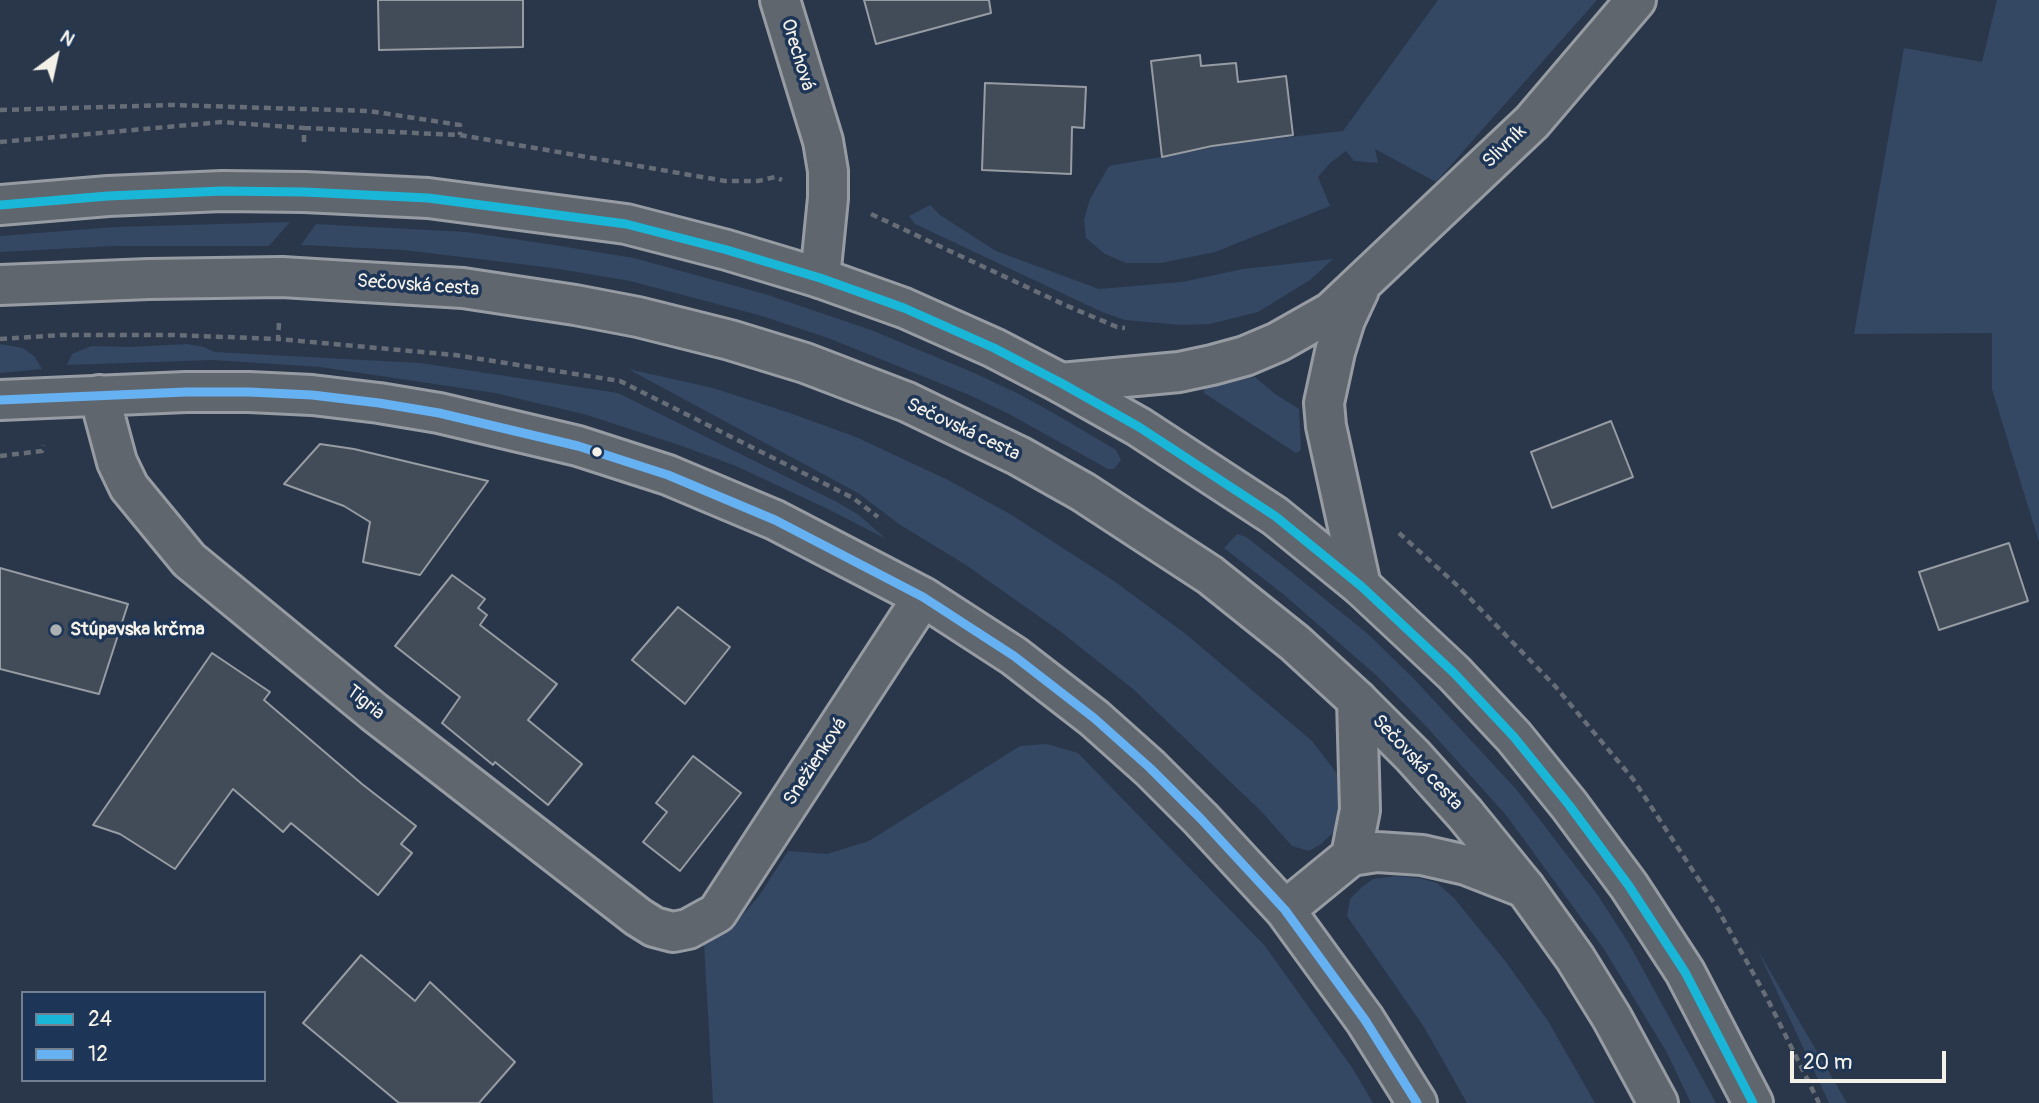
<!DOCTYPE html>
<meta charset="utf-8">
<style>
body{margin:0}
#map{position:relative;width:2039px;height:1103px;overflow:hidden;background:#2a374a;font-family:Pangolin,sans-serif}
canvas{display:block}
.legend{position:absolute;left:21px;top:991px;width:245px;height:91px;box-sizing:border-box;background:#1d3557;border:2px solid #738091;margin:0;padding:9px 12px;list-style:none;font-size:21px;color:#f4f1e8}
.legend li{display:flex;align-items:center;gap:14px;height:35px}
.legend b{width:35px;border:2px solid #738091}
.north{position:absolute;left:21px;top:21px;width:70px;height:70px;-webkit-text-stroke:5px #1d3557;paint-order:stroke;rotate:33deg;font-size:19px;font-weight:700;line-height:28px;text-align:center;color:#f4f1e8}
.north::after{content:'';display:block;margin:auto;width:24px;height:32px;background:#f4f1e8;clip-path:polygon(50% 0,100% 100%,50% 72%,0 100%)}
.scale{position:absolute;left:1790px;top:1051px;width:156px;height:32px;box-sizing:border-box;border:4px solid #f4f1e8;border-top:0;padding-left:9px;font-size:21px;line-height:24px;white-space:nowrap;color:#f4f1e8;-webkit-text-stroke:5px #1d3557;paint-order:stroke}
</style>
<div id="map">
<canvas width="2039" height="1103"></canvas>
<ul class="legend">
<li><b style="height:9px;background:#1ab6d8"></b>24</li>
<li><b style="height:9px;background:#66b1f2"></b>12</li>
</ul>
<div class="north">N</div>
<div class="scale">20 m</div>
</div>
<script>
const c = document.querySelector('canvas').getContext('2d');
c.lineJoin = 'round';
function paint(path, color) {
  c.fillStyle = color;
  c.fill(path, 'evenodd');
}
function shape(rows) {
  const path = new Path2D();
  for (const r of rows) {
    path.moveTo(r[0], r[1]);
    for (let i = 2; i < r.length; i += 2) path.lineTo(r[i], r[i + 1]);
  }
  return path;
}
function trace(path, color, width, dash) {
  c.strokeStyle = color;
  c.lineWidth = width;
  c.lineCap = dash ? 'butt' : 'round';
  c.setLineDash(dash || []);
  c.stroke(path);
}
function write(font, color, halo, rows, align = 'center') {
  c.font = font + ' Pangolin,sans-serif';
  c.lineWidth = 7;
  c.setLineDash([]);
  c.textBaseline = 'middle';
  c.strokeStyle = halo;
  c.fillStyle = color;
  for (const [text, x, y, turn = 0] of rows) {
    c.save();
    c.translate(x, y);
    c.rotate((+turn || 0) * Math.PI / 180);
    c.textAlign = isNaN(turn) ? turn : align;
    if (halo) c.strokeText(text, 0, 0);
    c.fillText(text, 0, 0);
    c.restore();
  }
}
paint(shape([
 [1438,0,1597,0,1436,182,1375,149,1378,163,1354,161,1346,151,1330,163,1318,177,1330,206,1215,252,1161,263,1126,263,1105,254,1086,238,1084,220,1090,199,1109,166,1212,148,1212,146,1343,131],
 [1997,0,2039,0,2039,542,1992,389,1992,333,1854,334,1904,48,1982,62],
 [930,205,940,215,996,251,1099,289,1182,282,1243,269,1333,259,1310,280,1258,312,1210,324,1181,325,1125,320,1102,312,915,224,909,216],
 [290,222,269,246,114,246,0,252,0,236,115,227],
 [316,224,466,232,554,245,634,258,768,295,871,330,972,372,1019,394,1057,415,1116,450,1121,460,1114,469,1108,469,1009,414,967,394,828,338,762,316,630,281,553,268,404,250,301,245],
 [0,344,23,348,35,357,42,369,0,373],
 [187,344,204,347,214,352,420,363,618,393,837,502,859,515,886,539,830,510,736,466,682,446,587,415,495,393,320,367,213,360,67,365,72,354,91,346,131,347],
 [628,369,713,388,787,412,856,437,948,480,1010,514,1114,581,1187,635,1312,741,1339,776,1344,799,1340,817,1334,832,1321,844,1309,851,1292,846,1261,811,1133,689,1061,632,966,565,899,524,858,493],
 [1255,377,1275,394,1299,409,1301,450,1296,453,1204,393,1204,388],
 [1237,534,1246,537,1290,571,1368,634,1415,680,1516,789,1597,894,1628,942,1716,1103,1691,1103,1666,1051,1604,949,1506,815,1424,724,1377,676,1283,594,1224,548],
 [1047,744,1078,753,1265,946,1353,1069,1373,1103,713,1103,704,943,739,919,759,896,788,851,827,854,869,841,1020,746],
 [1395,876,1419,878,1437,883,1454,898,1506,962,1548,1021,1595,1103,1467,1103,1424,1027,1347,916,1350,899,1362,887,1373,879],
 [1753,940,1760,954,1847,1103,1829,1103]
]), '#344763');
const building = shape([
 [378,0,523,0,523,47,379,50,378,0],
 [864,0,989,0,991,13,876,44,864,0],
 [1200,55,1201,66,1236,63,1238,82,1286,76,1293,135,1212,146,1162,157,1151,61,1200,55],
 [985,83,1086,87,1084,128,1072,127,1071,174,982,170,985,83],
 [1611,421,1633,477,1552,508,1531,452,1611,421],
 [320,444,354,449,488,481,420,575,363,562,370,522,344,506,284,484,320,444],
 [2009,543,2028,601,1939,630,1919,572,2009,543],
 [0,568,128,604,99,694,0,669,0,568],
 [452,575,485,599,478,608,487,615,480,625,557,684,528,720,582,764,548,805,495,762,493,765,442,723,460,697,395,646,452,575],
 [678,607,730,647,685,704,632,660,678,607],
 [212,653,270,692,264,700,362,784,416,826,401,844,412,853,378,895,291,823,283,832,233,789,175,869,120,834,93,825,212,653],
 [693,756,741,793,680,871,643,842,667,812,656,803,693,756],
 [361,955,415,1001,430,982,515,1062,479,1103,399,1103,303,1023,361,955]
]);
paint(building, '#424c59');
trace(building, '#979ca3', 2);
const street = shape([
 [780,0,823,141,828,171,828,198,820,278],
 [1359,290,1345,320,1335,352,1324,403,1326,426,1361,586],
 [1061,383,1179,372,1212,365,1245,356,1278,342,1331,312,1532,122,1636,0],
 [99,395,117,462,129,487,189,560,374,712,638,917,654,927,673,932,688,929,717,913,923,597],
 [0,400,186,392,249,392,312,395,379,403,439,413,578,446,668,475,775,520,923,597,1014,656,1094,718,1150,768,1201,819,1285,910,1365,1020,1417,1103],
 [1351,856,1360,810,1357,700],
 [1285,910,1351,856,1377,852,1422,855,1466,865,1525,888]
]);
const primary = shape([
 [0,205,108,196,222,191,304,192,428,198,626,224,727,250,820,278,904,308,994,348,1061,383,1139,427,1275,516,1361,586,1454,673,1514,737,1569,805,1629,886,1685,972,1753,1103],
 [0,285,149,279,282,277,463,288,575,305,638,317,730,340,805,363,907,402,1019,456,1083,492,1210,575,1295,643,1357,700,1413,756,1465,814,1525,888,1575,958,1612,1018,1658,1103]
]);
trace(street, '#979ca3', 44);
trace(primary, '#979ca3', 44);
trace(shape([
 [0,110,172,105,369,111,460,125,460,135],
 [304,128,460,135,725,181,758,181,775,177,782,180],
 [0,142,222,122,304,128,304,146],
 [871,214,1065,305,1117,327,1125,328],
 [279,323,278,339,455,355,620,381,853,498,878,517],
 [0,339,61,335,173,335,278,339],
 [0,456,42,451,43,445],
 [1399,533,1459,587,1555,686,1633,779,1716,906,1768,1000,1819,1103]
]), '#666d76', 4.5, [7, 5]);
trace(street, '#60666e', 38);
trace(primary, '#60666e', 38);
trace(shape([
 [0,205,108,196,222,191,304,192,428,198,626,224,727,250,820,278,904,308,994,348,1061,383,1139,427,1275,516,1361,586,1454,673,1514,737,1569,805,1629,886,1685,972,1753,1103]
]), '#1ab6d8', 9);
trace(shape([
 [0,400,186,392,249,392,312,395,379,403,439,413,578,446,668,475,775,520,923,597,1014,656,1094,718,1150,768,1201,819,1285,910,1365,1020,1417,1103]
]), '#66b1f2', 9);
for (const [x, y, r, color] of [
 [597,452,6,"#f4f1e8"],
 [56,630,7,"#adb0b1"]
]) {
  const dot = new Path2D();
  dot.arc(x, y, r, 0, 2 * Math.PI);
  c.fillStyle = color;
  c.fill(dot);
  trace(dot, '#1d3557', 2.5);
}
write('19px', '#f4f1e8', '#1d3557', [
 ["Orechová",797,55,73],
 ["Slivník",1505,147,-44],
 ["Sečovská cesta",418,286,4],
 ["Sečovská cesta",963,430,25],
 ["Tigria",365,703,39],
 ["Snežienková",816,762,-57],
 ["Sečovská cesta",1417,763,47]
]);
write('bold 19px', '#f4f1e8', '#1d3557', [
 ["Stúpavska krčma",70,630]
], 'left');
</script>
